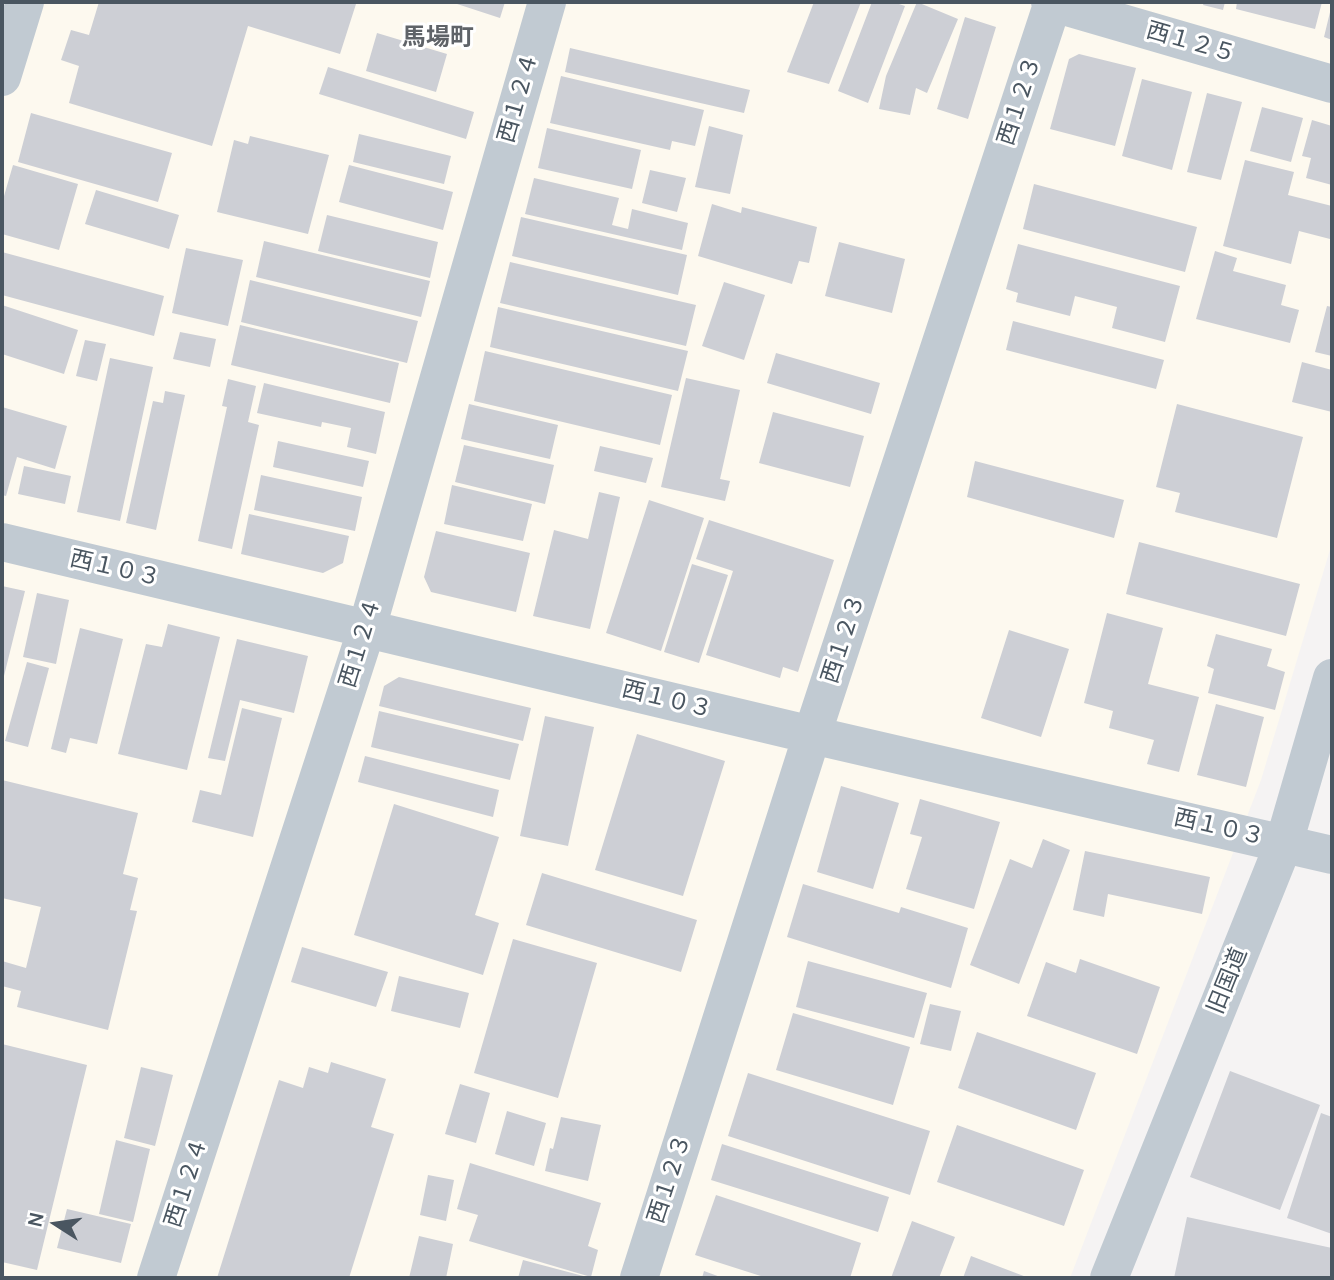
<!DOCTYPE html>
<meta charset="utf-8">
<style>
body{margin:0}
#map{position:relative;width:1334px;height:1280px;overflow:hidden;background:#f5f3f3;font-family:Manrope,sans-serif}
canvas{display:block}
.frame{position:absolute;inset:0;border:4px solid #4a5661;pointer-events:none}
.north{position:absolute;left:21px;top:1189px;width:70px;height:70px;-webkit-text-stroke:5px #fff;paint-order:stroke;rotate:282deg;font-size:19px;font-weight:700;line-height:28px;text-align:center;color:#4a5661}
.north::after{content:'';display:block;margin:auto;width:24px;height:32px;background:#4a5661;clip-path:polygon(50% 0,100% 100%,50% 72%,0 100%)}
</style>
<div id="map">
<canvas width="1334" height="1280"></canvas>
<div class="frame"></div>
<div class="north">N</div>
</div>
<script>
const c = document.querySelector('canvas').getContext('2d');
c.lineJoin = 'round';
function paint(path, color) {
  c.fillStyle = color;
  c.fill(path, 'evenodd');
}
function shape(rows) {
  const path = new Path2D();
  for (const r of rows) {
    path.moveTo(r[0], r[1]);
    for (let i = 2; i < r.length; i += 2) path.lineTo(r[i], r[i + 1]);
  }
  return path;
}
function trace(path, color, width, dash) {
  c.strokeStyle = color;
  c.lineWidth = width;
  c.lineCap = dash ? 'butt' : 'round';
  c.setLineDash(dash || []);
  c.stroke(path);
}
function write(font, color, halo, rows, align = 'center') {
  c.font = font + ' Manrope,"Noto Sans JP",sans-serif';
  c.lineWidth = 6;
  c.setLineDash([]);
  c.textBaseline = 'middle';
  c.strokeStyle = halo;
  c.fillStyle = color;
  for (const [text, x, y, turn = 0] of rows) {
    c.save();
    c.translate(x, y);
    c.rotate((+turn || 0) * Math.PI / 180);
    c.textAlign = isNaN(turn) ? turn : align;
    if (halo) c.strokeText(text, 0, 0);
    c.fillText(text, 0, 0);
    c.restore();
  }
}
paint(shape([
 [2,2,1332,2,1332,543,1261,780,1070,1278,16,1278,2,1275]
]), '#fdf9ef');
paint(shape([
 [99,2,347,2,356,4,340,54,248,26,212,146,69,103,79,66,61,60,71,30,89,35],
 [451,2,505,2,500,18],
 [814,2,861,2,829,84,787,72],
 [872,2,893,2,905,6,868,103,838,91],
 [917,2,958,19,927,93,916,88,910,115,879,109,886,76],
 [1204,2,1225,2,1223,10,1203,5],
 [1237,2,1322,2,1315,29,1236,9],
 [1331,8,1332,8,1332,40,1324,37],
 [965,17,996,27,968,119,937,109],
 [377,33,447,54,436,92,366,71],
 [570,48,750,90,744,113,565,72],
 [1079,54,1136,68,1115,146,1050,129,1069,59],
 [328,67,474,112,466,139,319,94],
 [561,76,704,110,695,146,672,141,670,150,550,123],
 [1142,79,1192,92,1172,170,1122,156],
 [1207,93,1242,102,1221,180,1187,172],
 [1262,107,1303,118,1291,162,1250,151],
 [31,113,172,153,158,202,18,162],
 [1312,120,1332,126,1332,185,1306,178,1311,158,1302,156],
 [709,126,743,135,730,194,695,187],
 [547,128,641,150,632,189,538,168],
 [359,134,451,156,444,184,353,162],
 [250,136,329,155,308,234,217,212,234,140,248,144],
 [1245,160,1294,172,1288,195,1332,206,1330,239,1299,231,1291,264,1223,246],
 [13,165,78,184,59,250,2,234,2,203],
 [349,165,453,192,443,230,339,202],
 [650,170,686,178,677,212,642,203],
 [534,178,619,198,612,225,628,229,632,209,688,223,682,250,525,214],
 [1034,184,1197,227,1185,272,1023,229],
 [96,190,179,215,169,249,85,224],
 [712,204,741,213,742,207,817,227,809,263,799,261,792,284,698,256],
 [327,215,438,242,430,278,318,251],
 [521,217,687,255,678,295,512,256],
 [264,241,430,281,421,317,256,277],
 [839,242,905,259,892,313,825,296],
 [1018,244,1180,286,1165,342,1112,328,1117,307,1075,296,1070,316,1016,302,1018,293,1006,289],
 [186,248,243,260,228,326,172,313],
 [1215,251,1237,258,1233,271,1286,285,1281,305,1299,310,1290,343,1196,319],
 [2,252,164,296,154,336,2,295],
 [510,262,696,305,686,346,500,303],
 [250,280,418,321,407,363,241,322],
 [724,282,765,295,744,360,702,346],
 [2,305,78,330,64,374,2,354],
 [1327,306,1332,307,1332,356,1315,352],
 [498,307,688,351,678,391,490,347],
 [1013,321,1164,360,1156,389,1006,350],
 [240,325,399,363,390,403,231,365],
 [180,332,216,339,210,367,173,359],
 [85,340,106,344,97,381,76,376],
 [485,351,672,395,660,445,474,401],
 [776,353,880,383,871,414,767,383],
 [110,358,153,367,120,521,77,512],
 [1302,362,1332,370,1332,412,1292,402],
 [686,378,740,390,720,479,730,481,725,501,661,487],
 [228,379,256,386,248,422,259,425,232,549,198,541,227,407,222,406],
 [264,383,385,412,376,454,347,447,351,428,322,422,321,427,257,413],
 [165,391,185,395,156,530,126,523,153,401,163,403],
 [469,404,558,425,550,459,461,439],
 [1177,404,1303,437,1277,538,1175,512,1180,493,1156,487],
 [2,407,67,426,55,469,17,457,6,496,2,495],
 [773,412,864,436,850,487,759,463],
 [278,441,369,461,363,487,273,467],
 [464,445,554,465,545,504,455,482],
 [600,446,653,458,646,483,594,471],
 [975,461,1124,500,1114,538,967,497],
 [24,466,71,476,65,504,18,494],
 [261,475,362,497,355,531,254,510],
 [452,485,532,504,523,541,444,524],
 [599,492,620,497,590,629,533,616,554,530,588,539],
 [649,500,704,518,661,651,606,633],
 [249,514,349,536,343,563,323,573,241,554],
 [709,520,834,560,798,672,783,667,780,678,706,655,733,571,696,559],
 [436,531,530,553,516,612,431,592,424,577],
 [1139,542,1300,584,1286,636,1126,594],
 [692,564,728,575,699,663,664,652],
 [2,586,25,591,3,680,2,680],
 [37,593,69,600,56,664,23,657],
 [1107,613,1163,628,1148,684,1199,697,1179,772,1147,764,1154,740,1109,728,1113,711,1084,703],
 [168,624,220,637,187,770,118,754,146,644,162,647],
 [80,628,123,639,97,744,70,738,66,753,51,749],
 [1009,630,1069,649,1041,737,981,718],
 [1216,634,1272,649,1267,666,1285,672,1275,710,1208,693,1214,669,1207,666],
 [237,639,308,656,294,713,240,700,225,761,208,758],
 [27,662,49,668,28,747,5,741],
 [399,677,531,708,523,741,379,706,384,686],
 [1216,704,1264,717,1246,787,1197,775],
 [242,708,282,718,253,837,192,822,200,790,221,795],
 [379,711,519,744,510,780,371,747],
 [545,716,594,727,568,846,520,836],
 [637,734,725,761,683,896,595,870],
 [365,756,499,790,493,817,358,782],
 [2,780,138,813,123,874,138,878,130,910,137,911,108,1030,17,1007,21,991,2,986,2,961,26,968,41,907,2,898],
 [841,786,899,803,873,889,817,872],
 [920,799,1000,822,974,909,906,889,922,837,910,834],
 [394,804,499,837,475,915,499,923,483,975,354,935],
 [1043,839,1070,850,1019,984,970,965,1010,859,1032,868],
 [1085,851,1210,877,1202,914,1108,894,1104,917,1073,910],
 [542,873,697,920,681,972,526,925],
 [803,884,899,913,901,907,968,928,951,988,787,937],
 [513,939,597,963,558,1098,474,1073],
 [302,947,388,972,376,1007,291,982],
 [1080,959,1160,987,1137,1054,1027,1016,1046,962,1076,973],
 [808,961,927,993,914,1038,796,1007],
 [399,976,469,993,460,1028,391,1011],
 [930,1004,961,1011,951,1051,920,1044],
 [793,1013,910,1047,893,1105,776,1070],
 [977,1032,1096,1073,1076,1130,958,1088],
 [2,1044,87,1065,37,1270,2,1262],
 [331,1062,386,1079,371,1127,394,1134,349,1278,217,1278,279,1080,303,1088,309,1067,328,1073],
 [141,1067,173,1075,155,1146,124,1138],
 [1230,1071,1320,1105,1280,1210,1190,1177],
 [748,1073,930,1131,910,1195,728,1136],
 [460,1084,490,1093,476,1143,445,1134],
 [507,1111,546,1123,534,1166,495,1154],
 [1321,1113,1332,1117,1332,1234,1287,1218],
 [561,1117,601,1125,588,1181,545,1171,550,1148,553,1149],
 [957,1125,1084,1170,1064,1226,937,1182],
 [116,1140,150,1149,133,1222,99,1214],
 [722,1144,889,1197,878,1232,711,1180],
 [470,1163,601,1203,588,1246,598,1250,591,1277,469,1241,478,1215,457,1209],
 [428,1175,454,1180,446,1221,420,1215],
 [716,1195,861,1243,850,1278,767,1278,695,1255],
 [67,1209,131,1224,121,1263,57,1248],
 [1187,1217,1332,1248,1332,1278,1174,1278],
 [912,1221,955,1237,939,1278,891,1278],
 [419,1236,453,1244,446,1278,409,1278],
 [971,1256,1029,1278,963,1278],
 [523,1260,587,1277,586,1278,518,1278],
 [704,1271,723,1278,702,1278]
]), '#cdcfd5');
trace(shape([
 [1050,2,1332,84],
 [2,77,25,2],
 [2,542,812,735,1332,855],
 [156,1278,367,628,547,2],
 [639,1278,812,735,1053,2],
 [1109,1278,1284,843,1332,678]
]), '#c1cad2', 38);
write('23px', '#4a5661', '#fff', [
 ["西１２５",1191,43,16],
 ["西１２４",519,98,-74],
 ["西１２３",1020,101,-72],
 ["西１０３",115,569,13],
 ["西１２３",844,639,-72],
 ["西１２４",361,643,-73],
 ["西１０３",667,700,14],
 ["西１０３",1219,828,13],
 ["旧国道",1228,981,-68],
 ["西１２３",670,1179,-72],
 ["西１２４",187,1183,-72]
]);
write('bold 24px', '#5f6368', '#fff', [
 ["馬場町",438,38]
]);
</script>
